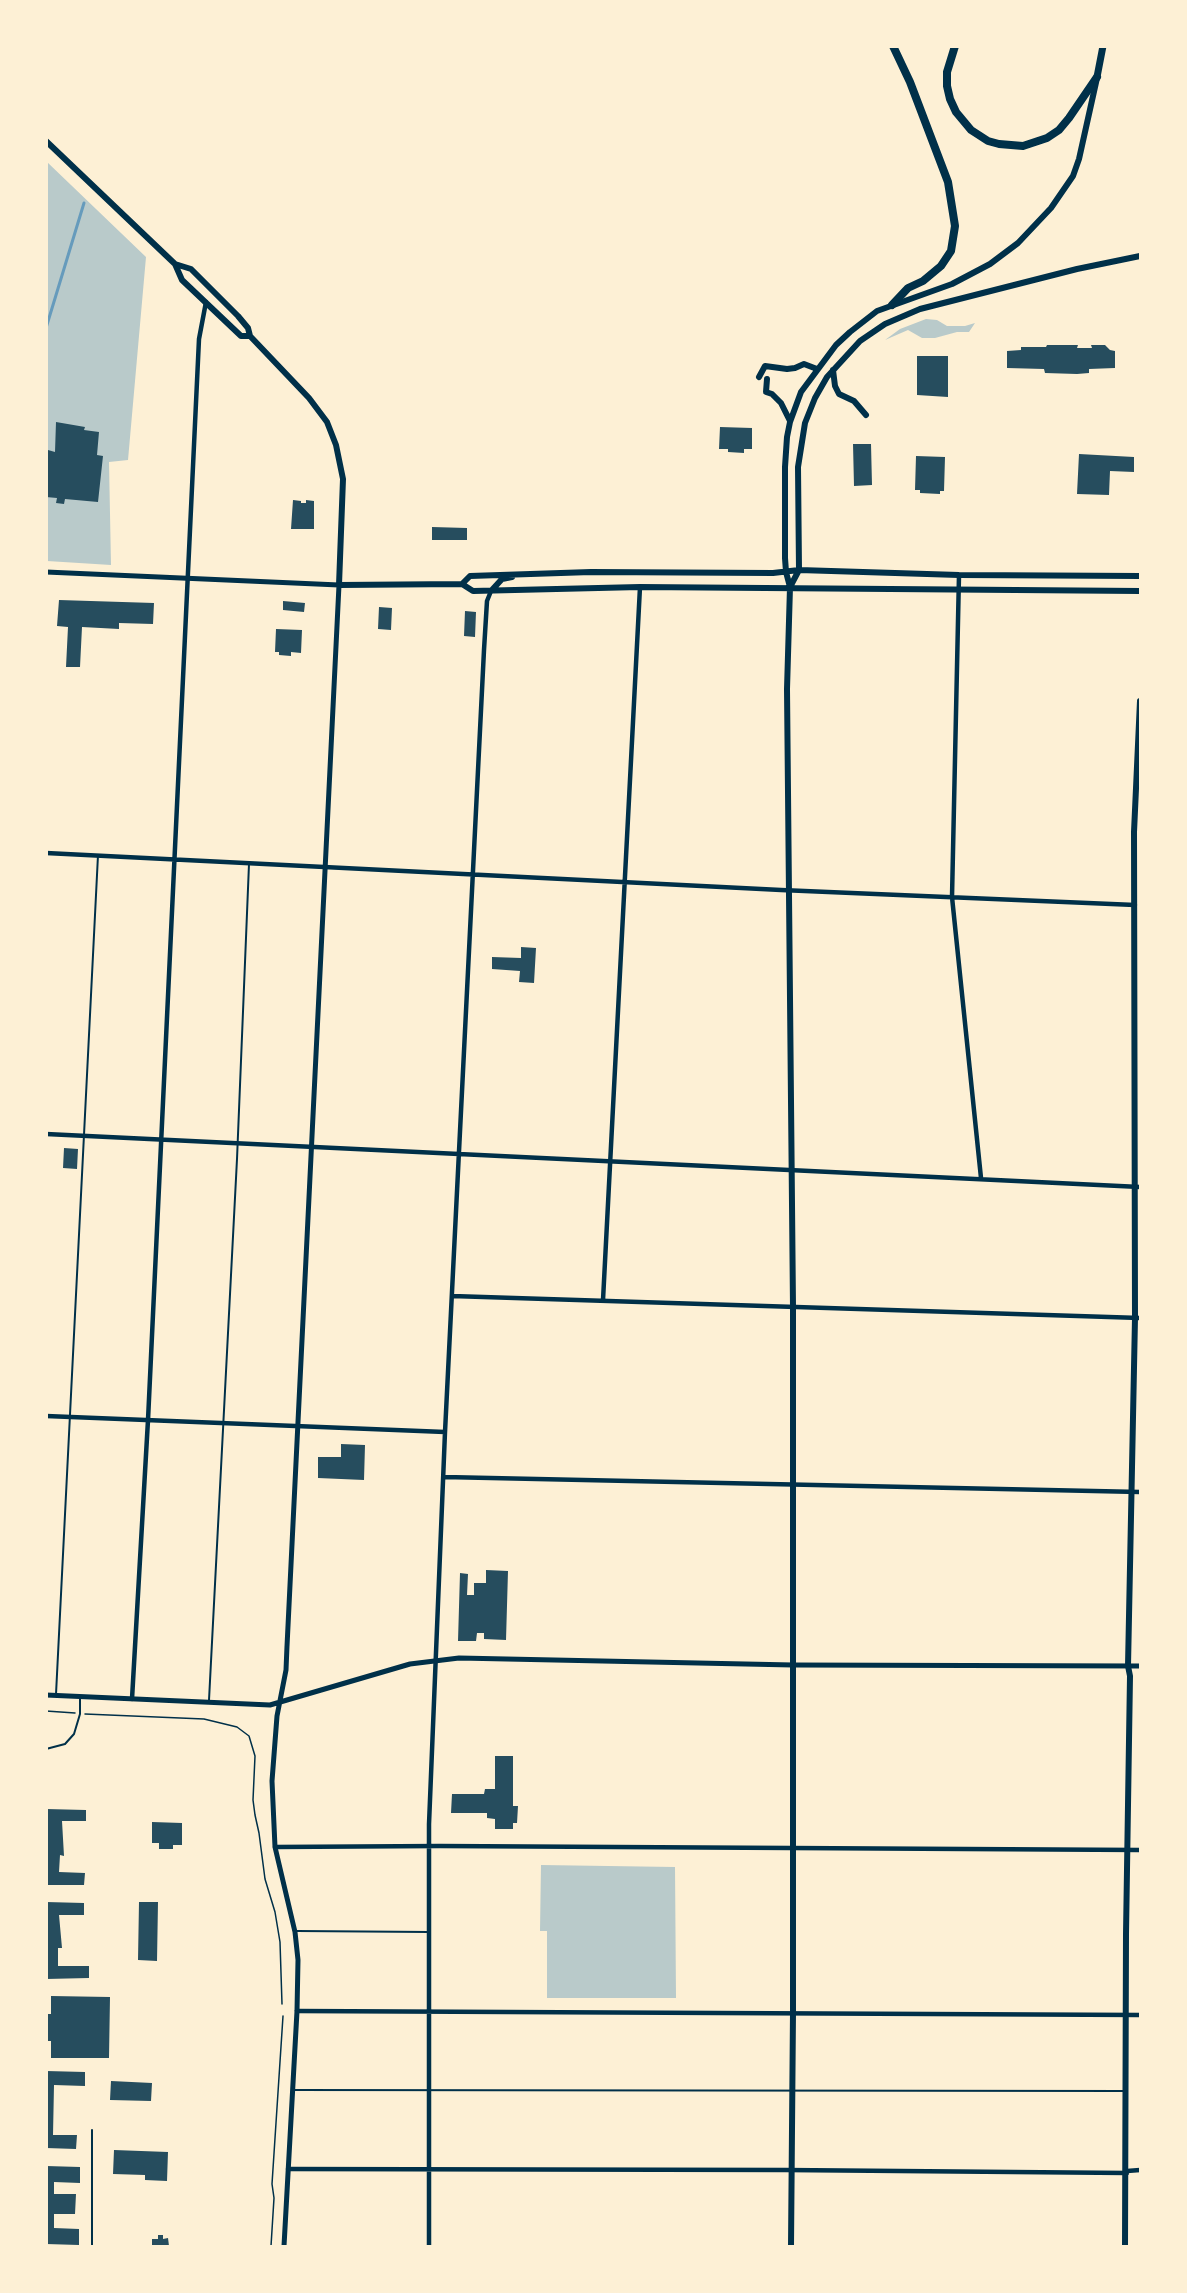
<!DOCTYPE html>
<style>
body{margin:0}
#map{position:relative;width:1187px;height:2293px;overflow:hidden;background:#fdf0d5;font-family:Figtree,sans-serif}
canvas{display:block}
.frame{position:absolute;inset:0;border:48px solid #fdf0d5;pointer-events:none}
</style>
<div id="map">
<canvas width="1187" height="2293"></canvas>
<div class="frame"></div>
</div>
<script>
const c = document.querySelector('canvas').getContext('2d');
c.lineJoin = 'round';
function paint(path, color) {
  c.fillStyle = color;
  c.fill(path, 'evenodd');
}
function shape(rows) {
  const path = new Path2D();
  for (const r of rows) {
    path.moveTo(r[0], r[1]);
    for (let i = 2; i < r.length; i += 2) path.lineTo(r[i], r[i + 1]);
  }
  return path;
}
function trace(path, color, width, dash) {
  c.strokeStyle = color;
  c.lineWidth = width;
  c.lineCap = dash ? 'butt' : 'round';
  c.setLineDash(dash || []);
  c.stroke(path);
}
paint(shape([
 [46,161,146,257,128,460,109,462,111,565,47,561],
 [926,319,937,320,947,326,965,326,975,323,969,332,957,332,935,338,922,338,908,330,885,340,900,329],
 [541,1865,675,1867,676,1998,547,1998,547,1931,540,1931]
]), '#b9caca');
trace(shape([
 [46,328,84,203]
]), '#669bbc', 3);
paint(shape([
 [1047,345,1078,345,1077,348,1092,348,1091,345,1105,345,1110,350,1115,351,1115,368,1089,369,1089,373,1077,374,1045,373,1044,369,1007,368,1007,351,1021,350,1021,347,1046,347],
 [917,356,948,356,948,397,917,395],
 [56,422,85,427,84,430,99,432,97,455,103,456,98,502,65,499,64,504,56,503,57,498,46,497,48,450,55,452],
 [720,427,752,428,752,449,744,449,744,453,728,452,728,449,719,449],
 [853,444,871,444,872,485,854,486],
 [1079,454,1134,457,1134,472,1110,471,1109,495,1077,494],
 [916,456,945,457,944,491,940,491,940,494,920,493,920,490,915,490],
 [293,500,301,501,301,503,306,503,306,500,314,501,314,529,291,529],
 [432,527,467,528,467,540,432,540],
 [59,600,154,603,153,624,119,623,119,629,82,627,80,667,66,667,68,627,57,626],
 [283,601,305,603,304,612,283,610],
 [379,607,392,608,391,630,378,629],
 [465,611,476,612,475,637,464,636],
 [276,629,302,630,301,653,291,652,291,656,279,655,279,652,275,652],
 [521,947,536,948,534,983,519,982,520,971,492,969,492,957,521,958],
 [64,1148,78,1149,77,1169,63,1168],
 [341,1444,365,1445,364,1480,318,1478,318,1457,341,1457],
 [486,1570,508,1571,506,1640,484,1639,484,1633,477,1633,476,1641,458,1641,460,1573,468,1574,467,1595,474,1595,474,1583,486,1583],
 [495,1756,513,1756,513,1806,518,1806,517,1823,513,1823,513,1829,495,1829,495,1819,487,1818,487,1813,451,1813,452,1794,484,1794,485,1789,495,1789],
 [46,1809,86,1810,86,1821,62,1821,64,1856,60,1855,59,1872,85,1873,84,1885,46,1885],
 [152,1822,182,1823,182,1845,173,1845,173,1849,159,1849,159,1843,152,1843],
 [46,1902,84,1903,84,1915,59,1915,62,1948,58,1948,58,1966,89,1966,89,1978,46,1979],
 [139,1902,158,1902,157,1961,138,1960],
 [51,1996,110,1997,109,2058,51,2058,51,2041,47,2041,47,2014,51,2014],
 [46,2071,85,2072,85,2086,54,2085,53,2135,77,2135,76,2149,46,2148],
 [111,2081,152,2083,151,2101,110,2100],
 [114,2150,168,2152,167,2181,145,2180,145,2175,113,2174],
 [46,2166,80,2167,80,2183,54,2182,54,2194,76,2194,75,2214,54,2214,54,2228,79,2229,79,2245,46,2244],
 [158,2235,163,2235,163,2239,168,2238,169,2246,152,2246,152,2239,158,2239]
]), '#264d5e');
trace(shape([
 [46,1711,75,1713],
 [85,1714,204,1719,237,1727,249,1736,255,1756,253,1800,255,1815,259,1833,265,1879,275,1912,280,1942,282,2004],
 [271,2246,274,2198,272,2184,283,2016]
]), '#003049', 1.5);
trace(shape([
 [56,1694,98,855],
 [209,1700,237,1159,249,864],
 [46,1749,65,1744,74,1734,80,1714,80,1699],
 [297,1931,429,1932],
 [293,2090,1124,2091],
 [92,2130,92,2246]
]), '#003049', 2);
trace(shape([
 [959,575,952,897,981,1178],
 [46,853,781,890,1135,905],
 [46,1134,1140,1187],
 [452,1296,1140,1318],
 [603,1300,640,587],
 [46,1416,445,1432],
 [444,1477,1140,1492],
 [132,1699,148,1420,199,339,206,302],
 [275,1847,440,1846,1140,1850],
 [297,2011,1140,2015],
 [288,2169,785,2170,1127,2173],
 [1127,2171,1140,2170],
 [429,2246,429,1824,445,1432,484,650,487,601,491,591]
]), '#003049', 4.5);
trace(shape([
 [46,572,339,585,287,1646,286,1670,277,1716,272,1781,275,1847,295,1932,298,1960,297,2011,284,2246],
 [46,1695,270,1705,410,1664,459,1658,793,1665,1140,1666]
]), '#003049', 5);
trace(shape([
 [46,141,175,264,182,280,241,336,250,336],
 [175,264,191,269,238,316,248,328,250,336,309,398,327,422,336,445,343,479,339,585,462,584,473,591,640,587,1140,591],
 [833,370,835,386,839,394,854,401,866,415],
 [759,377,765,366,787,369,795,368,804,364,817,369],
 [767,379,766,392,772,394,781,403,790,421],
 [462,584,470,576,591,572,773,573,799,570,959,575,1140,576],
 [790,587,799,570,798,467,805,423,815,398,827,377,860,341,885,324,920,309,1077,269,1140,256],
 [491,591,502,579,512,577],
 [791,2246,793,2012,793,1307,787,689,790,587,786,572,785,558,785,467,787,437,790,422,801,392,836,345,850,332,877,311,952,284,990,264,1018,243,1051,208,1073,176,1079,159,1097,78],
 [1125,2246,1126,1934,1130,1676,1128,1666,1135,1318,1134,832,1140,701]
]), '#003049', 6);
trace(shape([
 [1097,77,1103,46]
]), '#003049', 7);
trace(shape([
 [955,46,947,72,947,86,950,99,956,112,971,130,988,141,999,144,1023,146,1047,138,1059,130,1069,118,1097,77],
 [892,305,908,288,923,281,941,266,951,251,955,226,948,182,910,82,893,46]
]), '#003049', 8);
</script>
